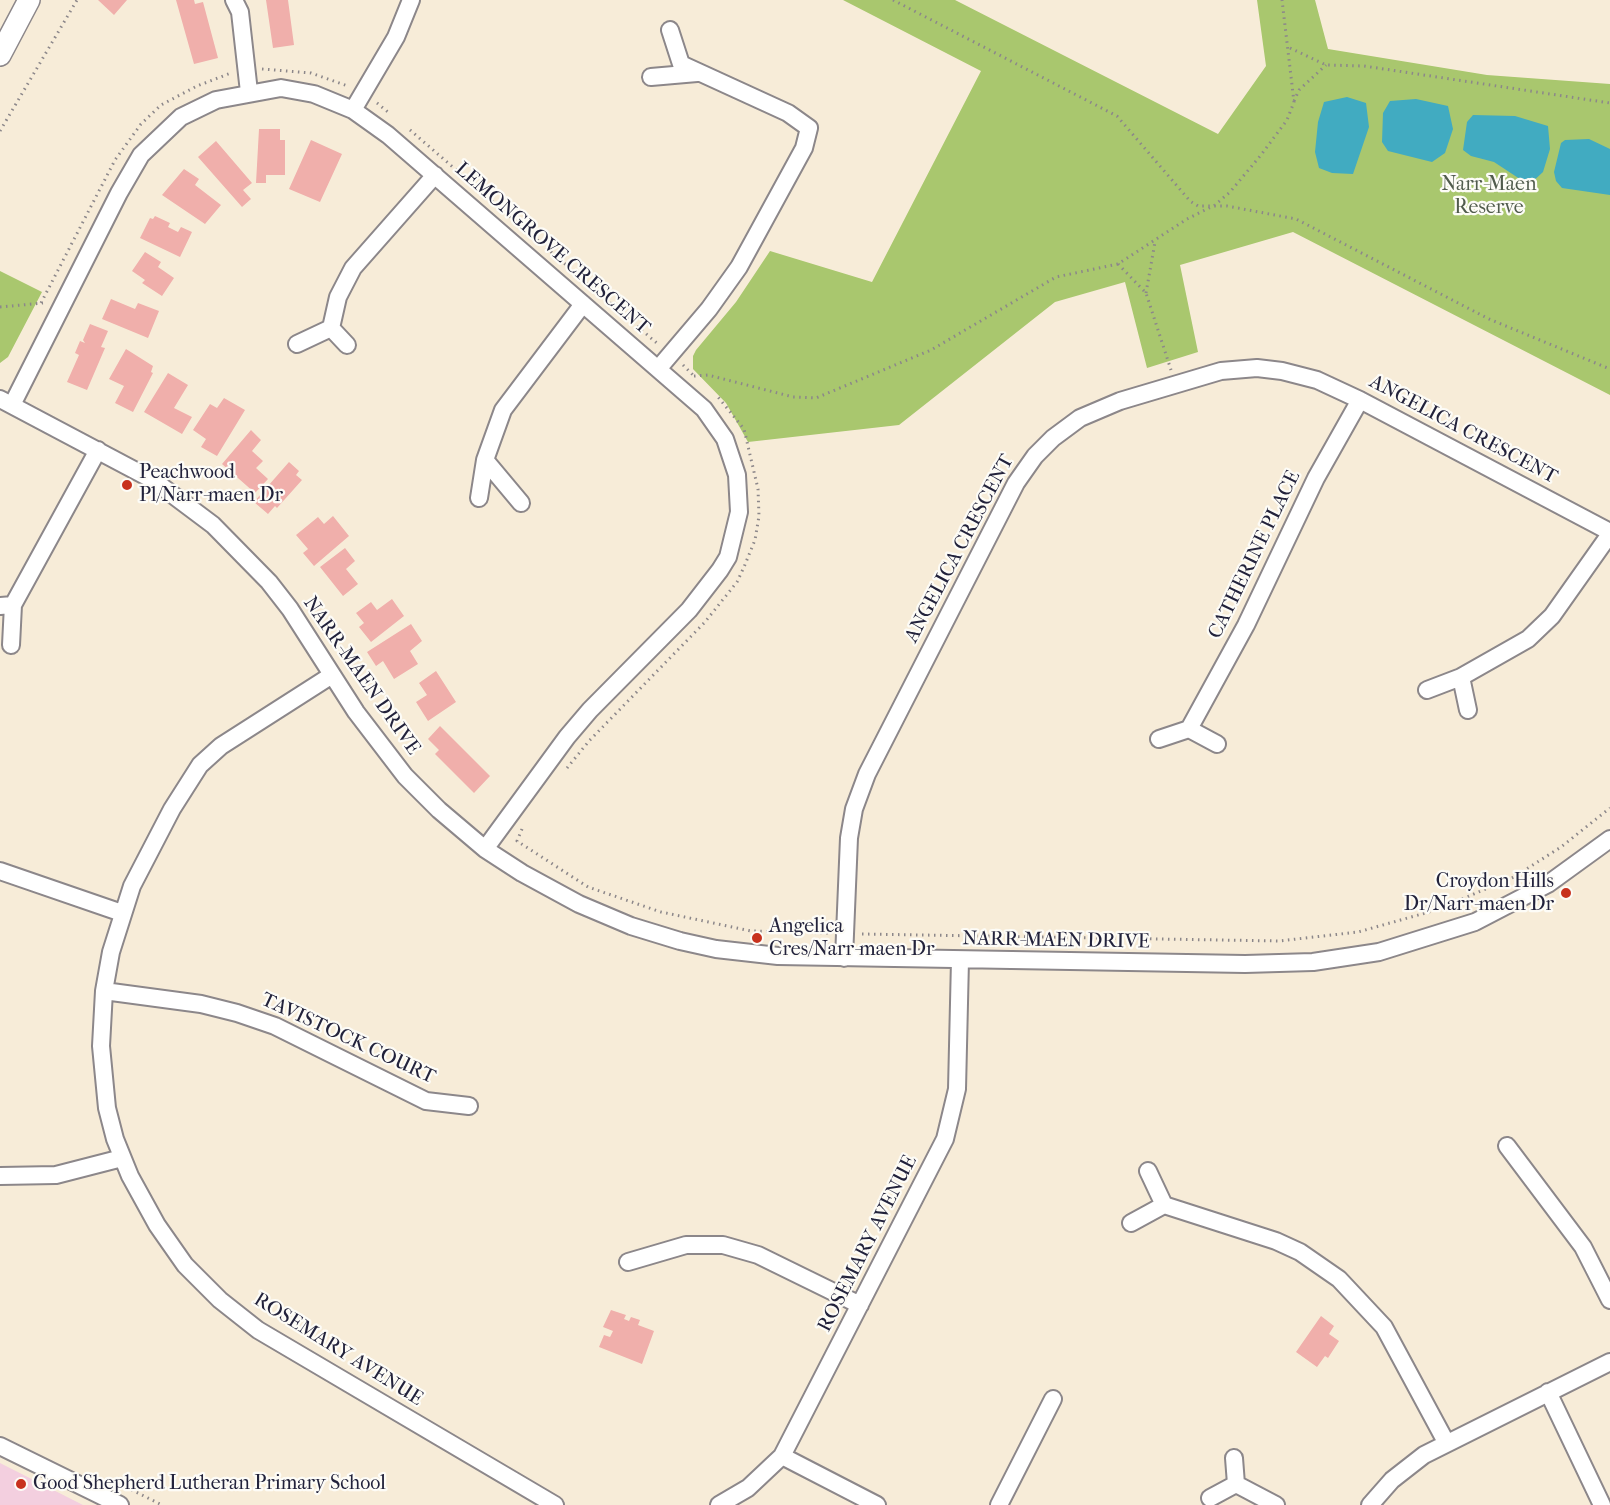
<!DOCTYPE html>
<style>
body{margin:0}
canvas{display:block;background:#f7ecd8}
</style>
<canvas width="1610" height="1505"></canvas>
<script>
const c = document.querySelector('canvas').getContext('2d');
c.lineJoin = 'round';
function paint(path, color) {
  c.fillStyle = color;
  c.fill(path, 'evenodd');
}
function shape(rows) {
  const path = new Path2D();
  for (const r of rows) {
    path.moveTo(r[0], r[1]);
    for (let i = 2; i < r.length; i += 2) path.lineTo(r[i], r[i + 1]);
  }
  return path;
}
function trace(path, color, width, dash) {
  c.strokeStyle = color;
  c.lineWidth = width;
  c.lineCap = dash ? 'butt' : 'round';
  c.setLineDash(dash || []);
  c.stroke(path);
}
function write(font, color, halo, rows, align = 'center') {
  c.font = font + ' "IM FELL French Canon",serif';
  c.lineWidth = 4.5;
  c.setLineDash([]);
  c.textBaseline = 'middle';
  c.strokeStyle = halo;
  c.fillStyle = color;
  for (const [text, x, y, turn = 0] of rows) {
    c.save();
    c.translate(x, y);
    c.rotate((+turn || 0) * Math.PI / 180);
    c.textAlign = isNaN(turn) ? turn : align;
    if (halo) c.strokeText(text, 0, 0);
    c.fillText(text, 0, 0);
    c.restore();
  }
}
paint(shape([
 [0,1463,83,1505,0,1505]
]), '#f3cfdf');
paint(shape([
 [843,0,955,0,1218,134,1266,66,1257,0,1315,0,1328,49,1487,75,1610,84,1610,395,1293,232,1180,265,1198,352,1147,368,1125,282,1055,302,899,425,748,442,726,403,693,369,693,356,696,350,736,302,770,251,872,282,981,71],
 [0,271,42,292,8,357,0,363]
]), '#a9c76e');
paint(shape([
 [1347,97,1366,103,1369,127,1353,174,1332,173,1319,168,1315,152,1318,122,1324,102],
 [1416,99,1448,106,1453,129,1445,153,1432,162,1388,151,1382,142,1383,113,1390,101],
 [1473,115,1515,116,1548,126,1550,149,1543,172,1529,185,1494,162,1471,156,1463,150,1467,122],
 [1589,139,1610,149,1610,195,1562,188,1556,181,1554,172,1561,143,1565,140]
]), '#41abc1');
paint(shape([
 [98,0,127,0,114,15],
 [176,0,194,0,195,4,203,2,218,58,194,64],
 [266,0,288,0,294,45,273,48],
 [259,129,280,129,280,140,285,140,285,175,266,175,266,183,256,183],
 [311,140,342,154,320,202,289,189],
 [216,141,252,183,243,190,251,199,242,207,198,157],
 [184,169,199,179,195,185,221,205,205,224,162,195],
 [155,216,170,223,168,227,178,232,181,227,192,232,180,257,140,238,150,218,153,219],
 [145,252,161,262,158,267,174,278,162,296,142,283,145,280,132,271],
 [111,299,135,309,138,303,159,311,148,338,102,319],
 [90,324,108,331,101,347,105,348,87,390,67,382,79,355,75,353,80,341,85,343,83,340],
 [126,349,153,366,151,372,153,373,133,412,115,403,124,386,109,379],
 [168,373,188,385,174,408,192,417,182,434,144,412],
 [224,398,245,410,217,456,201,447,206,439,193,430,210,404,217,408],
 [251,430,261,440,252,451,263,461,256,468,268,479,255,493,222,464],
 [289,462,299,471,296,475,302,480,277,508,275,506,268,514,254,502],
 [333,516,349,536,314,566,303,553,308,549,296,535,318,517,324,524],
 [345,548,355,561,346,569,358,584,343,596,320,567],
 [392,599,404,616,371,642,359,627,364,623,356,613,371,602,377,610],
 [411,624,422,641,410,651,418,664,394,679,383,661,376,666,367,652],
 [436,671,456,702,428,721,416,702,427,695,419,683],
 [440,726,490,776,474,793,435,754,439,750,428,739],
 [611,1310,626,1315,624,1319,629,1321,631,1317,640,1320,638,1325,654,1331,642,1364,599,1347,604,1335,610,1337,613,1331,603,1327],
 [1321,1316,1334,1326,1329,1334,1339,1341,1328,1358,1325,1356,1317,1367,1296,1352]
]), '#f0afab');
const minor = shape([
 [234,0,240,12,249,92],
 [651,77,697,73],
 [353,110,396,37,411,0],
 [331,328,338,297,353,268,435,175],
 [297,344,331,328,347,345],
 [658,369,709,309,739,267,804,148,809,128,788,113,681,64,670,30],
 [0,399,153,480,213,525,269,582,290,609,356,712,405,776,439,810,485,849,522,873,579,904,631,926,680,941,716,949,778,956,1245,964,1313,962,1379,952,1475,922,1548,884,1610,839],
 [12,405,119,193,141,155,181,117,216,100,281,88,314,94,353,110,388,135,704,409,725,439,737,475,739,512,728,557,720,570,689,610,590,710,567,737,485,849],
 [485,460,521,503],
 [479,498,485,460,503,410,583,304],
 [13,605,98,450],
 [0,606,13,605,11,645],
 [332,675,221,746,200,765,172,809,132,886,111,952,104,991,101,1046,107,1108,115,1139,130,1176,157,1225,185,1265,220,1300,258,1330,555,1505],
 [1461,677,1468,710],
 [1427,690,1461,677,1528,639,1552,616,1610,534],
 [1189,729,1246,625,1316,478,1360,400],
 [1159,739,1189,729,1217,744],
 [0,871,122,913],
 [844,958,849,838,854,809,867,774,1016,483,1035,456,1053,438,1080,418,1120,401,1221,371,1257,368,1282,371,1317,380,1360,400,1610,532],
 [104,991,201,1004,237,1013,275,1026,426,1101,469,1106],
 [1507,1146,1583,1247,1610,1300],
 [0,1176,56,1175,122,1158],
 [1164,1205,1276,1241,1300,1252,1339,1279,1384,1327,1446,1442],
 [1131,1223,1164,1205,1148,1171],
 [628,1262,686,1245,723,1245,758,1255,860,1305],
 [1548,1392,1602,1505],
 [0,1446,120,1505],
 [782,1456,877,1505],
 [1236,1484,1276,1505],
 [1210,1498,1236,1484,1234,1458],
 [719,1505,748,1488,782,1456,945,1139,957,1089,960,960],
 [999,1505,1053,1399],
 [1370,1505,1392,1480,1424,1455,1610,1362]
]);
const major = shape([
 [0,55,29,0]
]);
trace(minor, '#8c878a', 20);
trace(major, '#8c878a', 24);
trace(shape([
 [893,0,1117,116,1190,201,1198,206,1227,206,1296,219,1489,319,1610,369],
 [1290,48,1326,65,1364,66,1610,103],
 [262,69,311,73,348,86],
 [1294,101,1299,90,1326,65],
 [377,103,388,112],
 [410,130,659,345],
 [0,131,77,0],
 [1118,264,1146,293,1171,370],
 [1146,293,1155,242],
 [41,303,115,160,141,124,161,105,197,86,231,73],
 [0,307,43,303],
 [683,365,693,375],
 [694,376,708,375,793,397,816,398,931,350,1056,277,1118,264,1187,219,1215,205,1230,192,1261,155,1287,120,1294,102,1282,0],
 [567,768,589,741,705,622,737,582,744,567,755,540,759,516,758,489,744,429,718,397],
 [522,829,517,841,588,887,661,912,751,931,829,933],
 [862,934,1279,941,1358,932,1436,910,1514,877,1561,847,1610,808],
 [126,1487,162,1505]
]), '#8c878a', 3, [1.5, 4.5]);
trace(minor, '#fff', 16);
trace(major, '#fff', 21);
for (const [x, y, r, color] of [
 [127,485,6,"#c8321e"],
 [1566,893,6,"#c8321e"],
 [757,938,6,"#c8321e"],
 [21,1484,6,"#c8321e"]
]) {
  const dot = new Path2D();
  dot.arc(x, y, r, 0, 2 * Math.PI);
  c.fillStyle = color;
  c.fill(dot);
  trace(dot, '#fdfcf7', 2);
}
write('20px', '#515c4d', '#fdfcf7', [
 ["Narr-Maen",1489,185],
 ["Reserve",1489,208]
]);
write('20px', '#22223b', '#fdfcf7', [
 ["LEMONGROVE CRESCENT",552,249,41],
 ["ANGELICA CRESCENT",1463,430,28],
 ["ANGELICA CRESCENT",960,549,-62],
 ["CATHERINE PLACE",1255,555,-64],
 ["NARR-MAEN DRIVE",361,676,55],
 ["NARR-MAEN DRIVE",1056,941,1],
 ["TAVISTOCK COURT",348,1039,25],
 ["ROSEMARY AVENUE",868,1244,-63],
 ["ROSEMARY AVENUE",338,1350,32]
]);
write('20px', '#22223b', '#fdfcf7', [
 ["Peachwood",139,473],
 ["Pl/Narr-maen Dr",139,496],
 ["Croydon Hills",1554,882,"right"],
 ["Dr/Narr-maen Dr",1554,905,"right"],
 ["Angelica",769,927],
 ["Cres/Narr-maen Dr",769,950],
 ["Good Shepherd Lutheran Primary School",33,1484]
], 'left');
</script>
